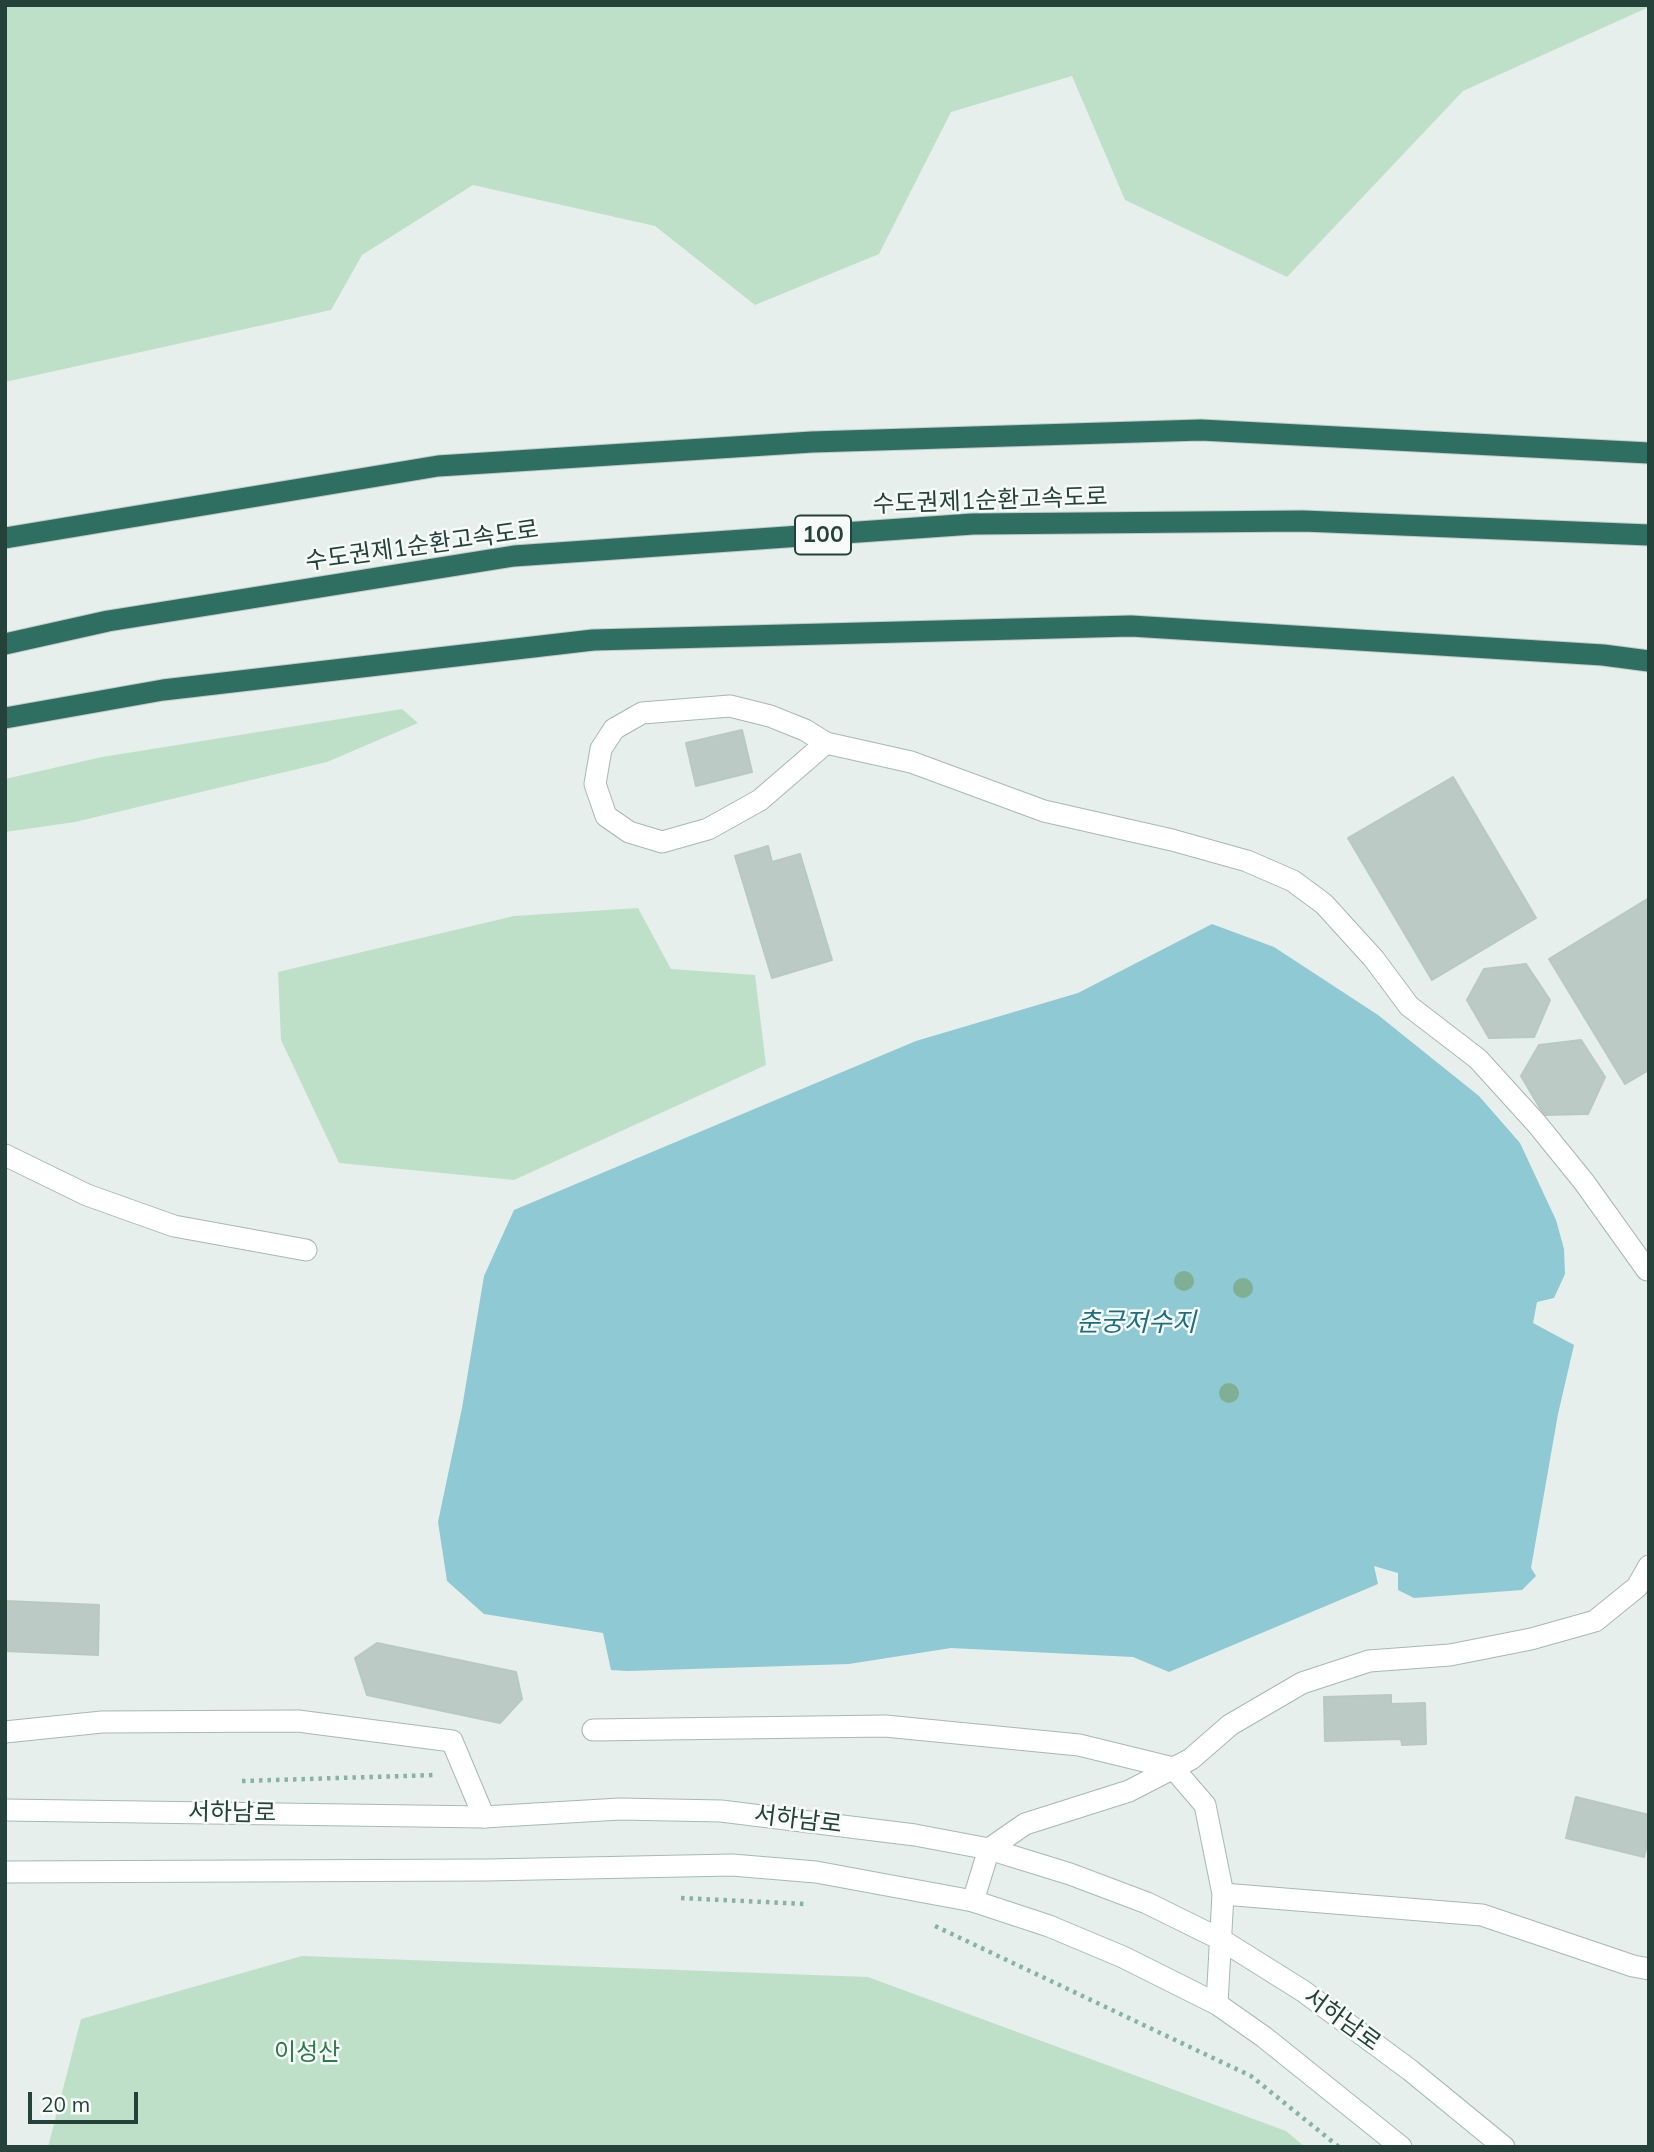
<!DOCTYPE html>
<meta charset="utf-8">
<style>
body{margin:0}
#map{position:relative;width:1654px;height:2152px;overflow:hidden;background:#e6efeb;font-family:Mulish,sans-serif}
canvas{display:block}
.frame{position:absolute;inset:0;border:7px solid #24423a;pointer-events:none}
.scale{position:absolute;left:28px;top:2092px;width:110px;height:32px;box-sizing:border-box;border:4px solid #24423a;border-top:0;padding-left:9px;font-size:21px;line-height:24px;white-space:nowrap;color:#24423a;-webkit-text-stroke:5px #f7fbf9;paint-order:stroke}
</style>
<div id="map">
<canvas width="1654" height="2152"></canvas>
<div class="frame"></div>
<div class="scale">20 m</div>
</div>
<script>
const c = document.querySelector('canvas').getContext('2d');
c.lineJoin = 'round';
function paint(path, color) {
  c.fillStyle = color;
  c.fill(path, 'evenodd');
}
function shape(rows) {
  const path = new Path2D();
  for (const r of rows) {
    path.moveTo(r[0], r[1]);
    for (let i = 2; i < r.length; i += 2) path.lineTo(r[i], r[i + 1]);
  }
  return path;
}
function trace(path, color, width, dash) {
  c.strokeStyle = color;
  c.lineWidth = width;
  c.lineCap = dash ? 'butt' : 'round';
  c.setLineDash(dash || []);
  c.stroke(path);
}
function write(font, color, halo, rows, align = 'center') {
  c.font = font + ' Mulish,"Noto Sans KR",sans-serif';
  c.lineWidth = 5;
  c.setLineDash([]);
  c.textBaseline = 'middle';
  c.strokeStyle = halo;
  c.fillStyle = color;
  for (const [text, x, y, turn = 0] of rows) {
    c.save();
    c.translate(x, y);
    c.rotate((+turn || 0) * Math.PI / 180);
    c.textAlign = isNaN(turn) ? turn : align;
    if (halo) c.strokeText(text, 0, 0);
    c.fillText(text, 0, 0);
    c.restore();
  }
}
paint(shape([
 [5,5,1649,5,1649,7,1463,91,1287,277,1125,200,1072,76,951,112,879,254,755,305,655,226,473,185,362,255,331,310,5,382],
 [402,709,418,723,327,762,75,822,5,832,5,779,102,757],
 [638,908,671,969,755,975,766,1065,514,1180,339,1163,281,1040,278,972,514,916],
 [302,1956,868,1977,1286,2131,1305,2147,48,2147,81,2019]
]), '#bfe0c8');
paint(shape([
 [1212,924,1274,947,1378,1015,1479,1096,1520,1143,1556,1220,1564,1249,1565,1274,1554,1298,1537,1302,1533,1323,1574,1345,1558,1414,1531,1568,1536,1576,1522,1590,1414,1598,1398,1590,1398,1573,1374,1566,1378,1584,1169,1672,1133,1657,951,1648,849,1664,628,1671,611,1670,603,1633,484,1614,447,1581,438,1522,462,1408,484,1276,514,1210,916,1041,1078,993]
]), '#8ec9d4');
const building = shape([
 [742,730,752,772,696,786,686,743,742,730],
 [1453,777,1536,918,1432,980,1348,838,1453,777],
 [768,846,772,862,800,854,832,960,772,978,735,856,768,846],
 [1649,898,1649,1070,1625,1084,1549,959,1649,898],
 [1526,964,1550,1000,1534,1037,1489,1038,1467,1000,1484,969,1526,964],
 [1581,1040,1605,1077,1588,1114,1544,1115,1521,1076,1539,1045,1581,1040],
 [5,1601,99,1605,98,1655,5,1651,5,1601],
 [377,1643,516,1672,522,1699,500,1723,367,1695,355,1658,377,1643],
 [1391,1695,1391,1704,1425,1703,1426,1744,1402,1745,1401,1739,1325,1741,1324,1697,1391,1695],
 [1576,1797,1649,1815,1649,1836,1644,1857,1566,1838,1576,1797]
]);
paint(building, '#bbcac4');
trace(building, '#b8c9c2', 2);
const lane = shape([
 [826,743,760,800,708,829,662,842,629,832,606,816,595,784,601,749,614,729,642,713,730,706,770,716,805,730,826,743,911,762,1044,811,1172,840,1247,861,1293,881,1324,904,1374,959,1409,1006,1478,1059,1537,1124,1584,1182,1647,1270],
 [593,1730,885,1726,1079,1745,1173,1768,1205,1805,1223,1894,1217,2004],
 [5,1732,102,1722,298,1721,452,1741,484,1817],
 [1223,1894,1482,1915,1633,1966,1649,1969],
 [973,1901,989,1849,1025,1824,1129,1791,1191,1759,1230,1725,1302,1683,1369,1661,1450,1655,1531,1639,1595,1621,1637,1587,1649,1566]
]);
const street = shape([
 [5,1155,87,1195,174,1226,306,1250]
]);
const secondary = shape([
 [5,1810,484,1817,620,1809,721,1811,915,1835,989,1849,1070,1874,1147,1903,1220,1939,1303,1991,1410,2070,1504,2147],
 [5,1872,487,1870,732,1865,816,1872,973,1901,1049,1926,1123,1957,1217,2004,1264,2037,1401,2147]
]);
const highway = shape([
 [5,538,438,466,812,442,1201,430,1649,453],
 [5,644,108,621,514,556,973,524,1303,521,1649,535],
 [5,718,163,690,593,640,1131,626,1603,655,1649,661]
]);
trace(lane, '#a8b8b2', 23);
trace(street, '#a8b8b2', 23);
trace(secondary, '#a4bbb3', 23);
trace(highway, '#c2cac8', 23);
trace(shape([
 [242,1781,436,1775],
 [681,1898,805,1904],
 [935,1926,1251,2076,1339,2147]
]), '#86b3a5', 4.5, [3.5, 5]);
trace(lane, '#fff', 21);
trace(street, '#fff', 21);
trace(secondary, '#fff', 21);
trace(highway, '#2f6f62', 21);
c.fillStyle = '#80af93';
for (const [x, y] of [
 [1184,1281],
 [1243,1288],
 [1229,1393]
]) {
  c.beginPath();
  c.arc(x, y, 10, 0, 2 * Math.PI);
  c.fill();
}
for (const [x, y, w] of [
 [823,535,56]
]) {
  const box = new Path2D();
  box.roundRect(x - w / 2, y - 19.5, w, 39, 5);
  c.fillStyle = '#f7fbf9';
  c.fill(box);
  trace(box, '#24423a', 2);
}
write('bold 23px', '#24423a', null, [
 ["100",823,535]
]);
write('24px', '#24423a', '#f7fbf9', [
 ["수도권제1순환고속도로",990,501,-2],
 ["수도권제1순환고속도로",422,546,-8],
 ["서하남로",232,1813,1],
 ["서하남로",798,1820,7],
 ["서하남로",1342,2020,36]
]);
write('24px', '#2d7a4b', '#f7fbf9', [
 ["이성산",307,2053]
]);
write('italic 26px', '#1c6f80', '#f7fbf9', [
 ["춘궁저수지",1136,1323]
]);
</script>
